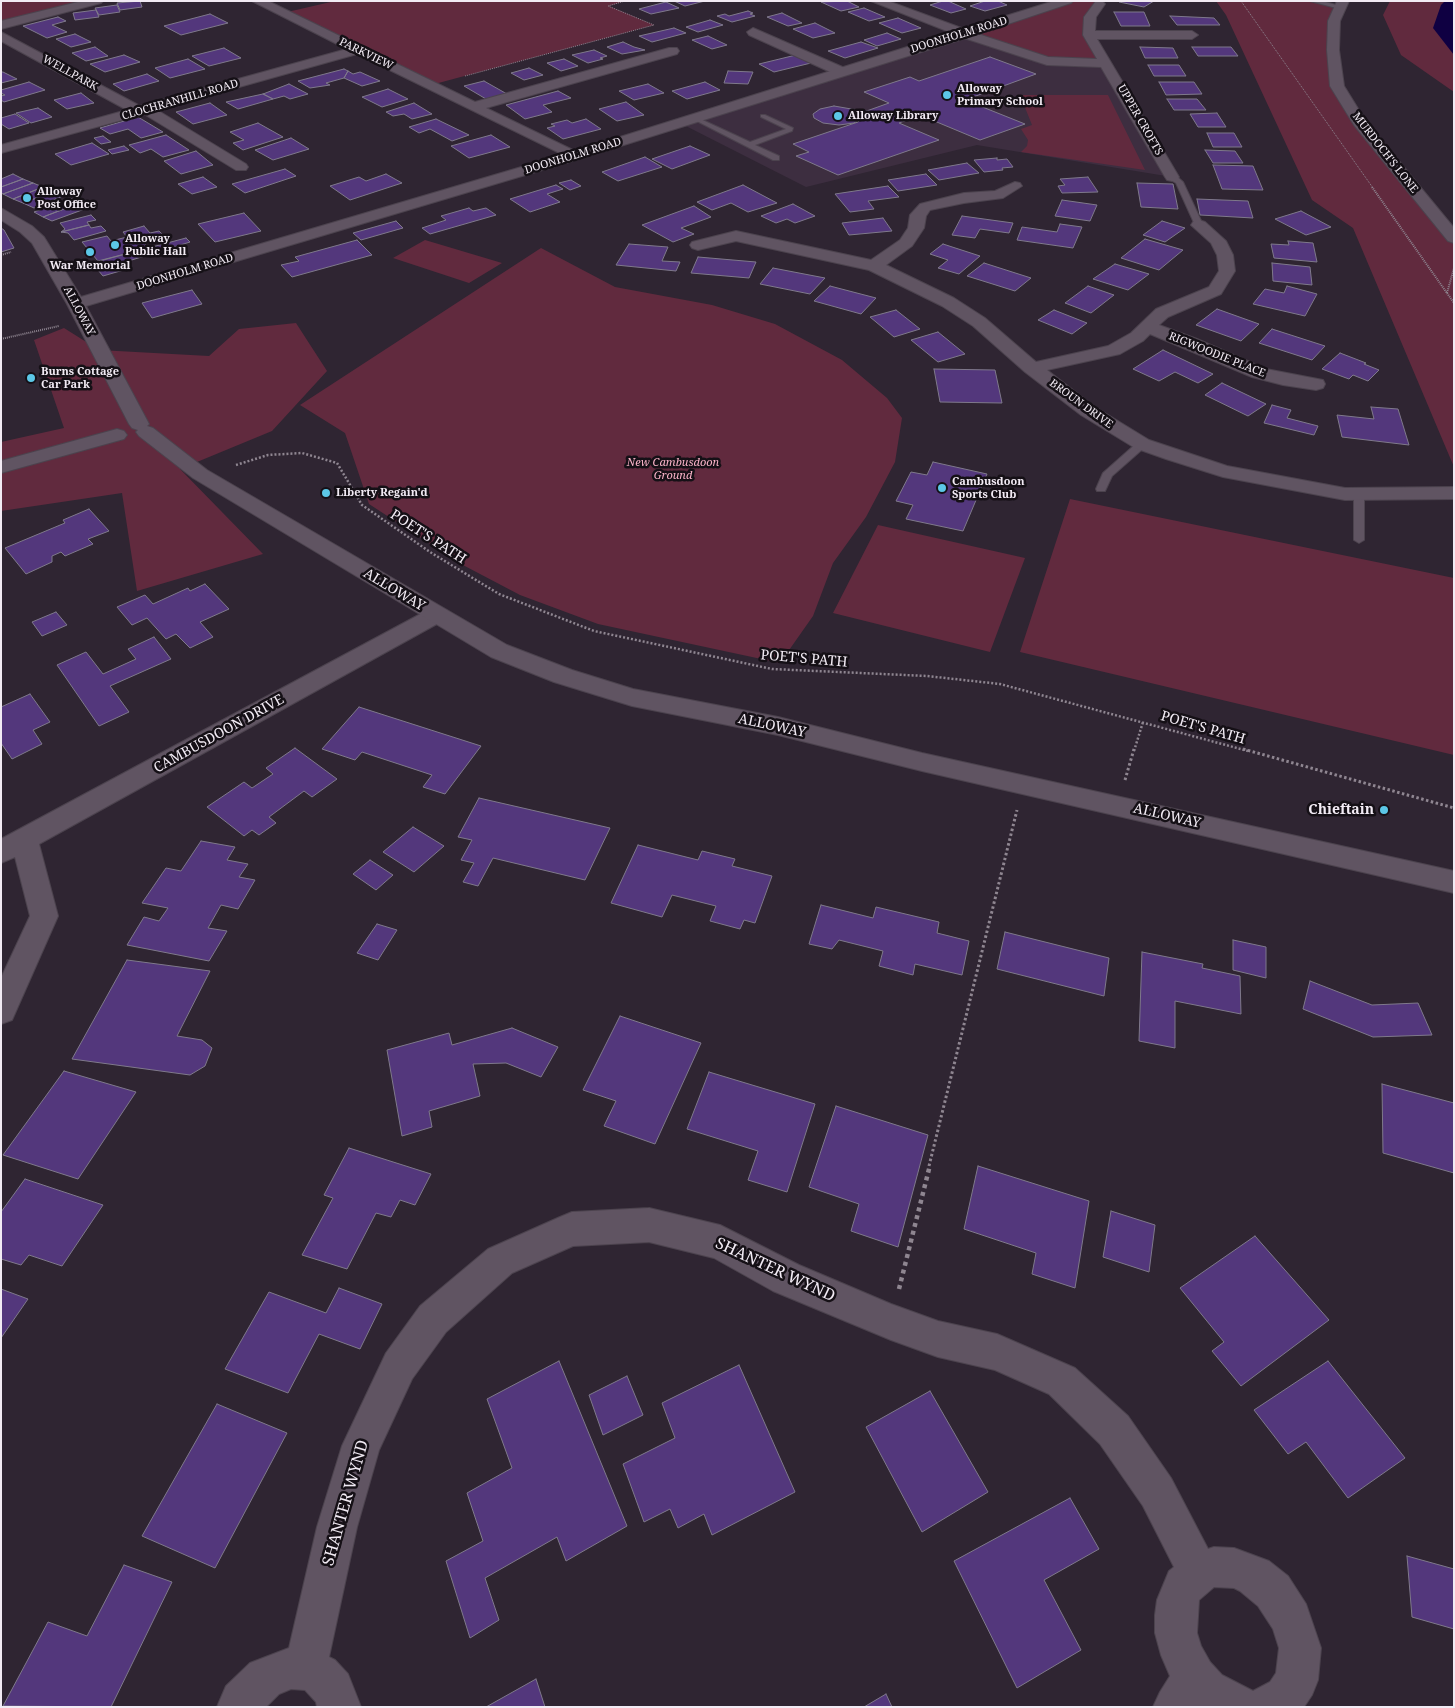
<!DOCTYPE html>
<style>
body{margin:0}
#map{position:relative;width:1455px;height:1708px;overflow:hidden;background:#2f2532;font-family:"Noto Serif",serif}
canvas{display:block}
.frame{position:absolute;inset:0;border:2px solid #f2ebf4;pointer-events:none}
</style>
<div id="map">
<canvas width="1455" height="1708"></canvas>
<div class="frame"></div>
</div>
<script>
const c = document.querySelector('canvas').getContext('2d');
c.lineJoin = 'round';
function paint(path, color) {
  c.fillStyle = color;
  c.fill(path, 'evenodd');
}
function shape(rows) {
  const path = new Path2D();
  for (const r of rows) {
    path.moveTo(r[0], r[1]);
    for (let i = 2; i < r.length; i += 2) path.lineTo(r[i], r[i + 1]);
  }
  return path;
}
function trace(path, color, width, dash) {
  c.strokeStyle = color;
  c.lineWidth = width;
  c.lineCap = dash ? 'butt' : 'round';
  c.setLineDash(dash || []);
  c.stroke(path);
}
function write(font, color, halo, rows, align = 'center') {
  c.font = font + ' "Noto Serif",serif';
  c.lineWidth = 5;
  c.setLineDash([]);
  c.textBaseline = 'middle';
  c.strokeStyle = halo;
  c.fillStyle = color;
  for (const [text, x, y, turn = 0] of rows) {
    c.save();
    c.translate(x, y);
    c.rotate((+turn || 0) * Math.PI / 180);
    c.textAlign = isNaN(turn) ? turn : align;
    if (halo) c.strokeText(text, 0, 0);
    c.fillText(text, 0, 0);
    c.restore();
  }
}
paint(shape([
 [965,34,1107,63,1172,177,977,145,806,187,680,123]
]), '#3d2e40');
paint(shape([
 [1,1,91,1,1,23],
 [335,1,625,1,609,6,654,25,431,85,283,13],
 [1067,1,1091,1,1099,4,1088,25,1107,63,1066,63,965,34],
 [1216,1,1313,1,1340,7,1337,86,1454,238,1454,467,1353,228,1312,200,1226,15],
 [1390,1,1454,1,1454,92,1401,55,1383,15],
 [1020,95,1108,95,1145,170,1021,152,1027,146,1028,140,1021,129,1032,125],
 [425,240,502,263,469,283,393,258],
 [541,248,615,287,712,305,775,324,842,360,887,398,902,418,895,462,866,517,833,563,813,616,780,663,598,624,520,595,461,564,369,504,345,433,300,405],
 [296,323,327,371,272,431,180,469,263,554,137,591,122,493,1,511,1,442,64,428,34,340,64,328,99,350,209,356,239,329],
 [1070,499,1454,578,1454,755,1020,652],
 [878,525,1025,558,990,652,833,613]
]), '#612a3e');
paint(shape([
 [1445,1,1454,1,1454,55,1433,28,1441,5]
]), '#0f0042');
const building = shape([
 [140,1,142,7,120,10,117,3,140,1],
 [674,1,705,1,685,6,674,1],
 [847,1,859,7,841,11,821,2,847,1],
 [943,1,948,1,966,9,951,13,930,5,943,1],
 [985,1,998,1,1007,5,985,11,970,6,985,1],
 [1120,1,1154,1,1144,7,1119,2,1120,1],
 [666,2,679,8,651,14,639,9,666,2],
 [117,5,120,12,99,15,95,8,117,5],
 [864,8,885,17,869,21,848,12,864,8],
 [96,10,99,17,75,20,73,13,96,10],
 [748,11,753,13,750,14,755,16,732,22,717,16,725,14,729,16,748,11],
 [1114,12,1144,12,1150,26,1121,26,1114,12],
 [782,13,802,23,788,26,767,17,782,13],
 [210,14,228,23,181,35,164,26,210,14],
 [1170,16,1214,18,1220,25,1177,25,1170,16],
 [58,17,66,21,52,25,67,32,47,38,23,26,58,17],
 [898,18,921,28,902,33,879,23,898,18],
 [710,20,723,25,698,32,686,27,710,20],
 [815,23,835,33,813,38,793,29,815,23],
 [674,28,686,33,652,42,639,36,674,28],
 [887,33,901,39,877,46,864,40,887,33],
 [75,34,91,42,71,47,56,39,75,34],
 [708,36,727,45,712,49,692,40,708,36],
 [623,42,634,47,645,50,622,54,607,47,623,42],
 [861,42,878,48,845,58,828,51,861,42],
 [95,47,108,56,86,61,72,53,95,47],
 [1140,47,1173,48,1178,58,1145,58,1140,47],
 [1192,47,1231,47,1238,56,1198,56,1192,47],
 [224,48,241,58,209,66,192,56,224,48],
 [594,50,607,56,600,58,603,59,588,63,572,55,594,50],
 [124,55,140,62,105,72,90,64,124,55],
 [796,55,811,63,774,72,759,64,796,55],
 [990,57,1036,74,965,100,1025,124,980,140,920,115,899,123,939,140,838,175,796,156,809,152,793,144,858,122,863,117,861,113,889,103,864,92,910,77,919,81,990,57],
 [188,59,205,69,170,78,155,68,188,59],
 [564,59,578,66,561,71,547,63,564,59],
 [1148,65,1179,65,1186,76,1154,76,1148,65],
 [529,68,543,75,524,80,511,73,529,68],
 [344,69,348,71,344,78,326,83,330,85,310,88,298,81,344,69],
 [348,71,353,74,360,72,380,81,362,86,344,78,348,71],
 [728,71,753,72,748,84,724,83,728,71],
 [1,72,3,72,17,79,1,83,1,72],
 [147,74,159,81,124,91,113,84,147,74],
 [484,81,507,94,486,99,464,86,484,81],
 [29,82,45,90,4,102,1,100,1,96,5,95,1,93,1,90,29,82],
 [705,82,720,90,687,99,672,91,705,82],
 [1159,82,1194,82,1202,94,1166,95,1159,82],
 [289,84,308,94,290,99,284,96,273,99,263,94,289,84],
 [648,84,664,93,634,100,619,91,648,84],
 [388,89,408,99,382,107,362,97,388,89],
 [558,91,571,98,543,105,552,112,525,119,506,105,558,91],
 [81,93,94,103,67,109,54,100,81,93],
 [263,94,273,99,238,109,226,102,263,94],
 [1167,99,1197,99,1206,110,1174,110,1167,99],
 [626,102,644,115,617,121,599,109,626,102],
 [210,103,227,115,193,124,176,112,210,103],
 [414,103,432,114,412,119,404,114,393,116,386,112,414,103],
 [834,106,857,110,861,113,863,117,854,123,839,125,823,123,814,118,813,114,820,109,834,106],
 [38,108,52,117,31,123,16,113,38,108],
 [1217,113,1226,127,1198,127,1190,114,1217,113],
 [15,114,29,123,9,129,1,124,1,118,15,114],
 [138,117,163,132,141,138,128,129,110,134,100,128,138,117],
 [436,119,469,135,452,141,430,129,419,133,409,127,436,119],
 [586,119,601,129,563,139,547,128,555,126,551,124,567,120,572,123,586,119],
 [258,123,283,137,243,150,233,143,244,140,230,132,258,123],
 [1207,133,1234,133,1242,147,1213,147,1207,133],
 [166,135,189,150,163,157,151,149,140,153,129,145,166,135],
 [491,135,510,147,469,158,451,146,491,135],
 [103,136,111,142,101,144,94,138,103,136],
 [291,138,309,149,273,160,255,150,291,138],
 [92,143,109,154,71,165,55,154,92,143],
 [124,146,129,150,112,154,108,150,124,146],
 [690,146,710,155,672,169,652,159,690,146],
 [1205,150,1235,151,1243,163,1213,163,1205,150],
 [196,151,213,165,181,174,164,161,196,151],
 [645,157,662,167,618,181,602,172,645,157],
 [997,158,997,160,1007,159,1013,167,1002,168,1003,170,984,172,974,160,997,158],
 [967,163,979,173,939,180,928,170,967,163],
 [1213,165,1253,166,1263,190,1222,189,1213,165],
 [285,169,296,176,245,193,232,184,285,169],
 [13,174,23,179,1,187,1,179,13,174],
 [386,174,402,183,350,200,330,186,359,177,366,181,386,174],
 [926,174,937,185,898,191,888,180,926,174],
 [203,177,217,187,192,194,178,184,203,177],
 [1088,177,1098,192,1062,193,1058,186,1065,185,1060,179,1088,177],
 [23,179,33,183,3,194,1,193,1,187,23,179],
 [571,180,581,186,570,190,559,183,571,180],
 [33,183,43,187,13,199,3,194,33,183],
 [1137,183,1173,184,1178,209,1141,207,1137,183],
 [556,185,563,189,547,194,560,202,530,212,510,199,556,185],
 [743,185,777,203,748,212,731,203,712,210,697,202,743,185],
 [888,186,899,197,868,201,874,209,850,212,835,194,888,186],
 [43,187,53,192,23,203,13,199,43,187],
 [53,192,63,196,34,208,23,203,53,192],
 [76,197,85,201,43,217,34,212,76,197],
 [1197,199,1248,201,1253,218,1200,215,1197,199],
 [1062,200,1097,205,1090,221,1055,216,1062,200],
 [85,201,93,206,52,221,43,217,85,201],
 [793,204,815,216,795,223,787,219,776,223,761,216,793,204],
 [694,206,711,217,681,228,694,234,673,242,642,225,694,206],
 [469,208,473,211,486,208,496,215,430,234,422,228,446,220,441,216,469,208],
 [1301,211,1331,227,1306,235,1275,219,1301,211],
 [244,213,261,231,215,242,198,224,244,213],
 [91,215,96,220,87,222,89,225,61,232,65,229,60,223,91,215],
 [962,216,1013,223,1009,233,980,229,975,238,952,235,962,216],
 [883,218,892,231,849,235,842,223,883,218],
 [396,221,403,228,361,240,353,233,396,221],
 [1162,221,1185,228,1165,242,1143,235,1162,221],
 [1060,224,1082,227,1073,248,1017,240,1022,227,1057,232,1060,224],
 [89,225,91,228,101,226,106,231,74,240,68,233,61,232,89,225],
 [144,226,150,233,159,231,165,237,144,243,148,248,98,261,82,242,107,236,111,241,127,237,123,232,144,226],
 [1,228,4,230,14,248,1,252,1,228],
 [186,238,190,242,122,263,127,269,103,276,92,263,186,238],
 [1145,239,1183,250,1159,270,1121,258,1145,239],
 [357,240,372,255,292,277,281,265,299,261,295,257,357,240],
 [1288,241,1313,243,1317,262,1274,258,1271,244,1289,245,1288,241],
 [629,244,668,247,662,261,680,262,676,271,616,265,629,244],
 [943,244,980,256,959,274,938,268,948,260,930,254,943,244],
 [698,257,756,262,749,278,691,273,698,257],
 [984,263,1031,278,1015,291,967,276,984,263],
 [1272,263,1310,267,1312,285,1273,281,1272,263],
 [1115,264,1149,274,1128,290,1093,279,1115,264],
 [773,268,825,278,810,294,760,284,773,268],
 [830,286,876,298,861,314,814,301,830,286],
 [1088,286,1114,295,1091,313,1065,303,1088,286],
 [1287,286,1317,294,1305,316,1253,304,1265,289,1284,293,1287,286],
 [192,290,202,304,152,318,142,303,192,290],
 [1217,309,1259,324,1241,341,1196,325,1217,309],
 [896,310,920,329,894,337,870,317,896,310],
 [1054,310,1087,323,1072,334,1038,320,1054,310],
 [1272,329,1325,346,1312,360,1259,343,1272,329],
 [938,332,965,354,938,362,911,340,938,332],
 [1163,350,1213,374,1198,383,1175,372,1159,381,1133,369,1163,350],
 [1340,353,1366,363,1364,364,1379,370,1368,381,1353,375,1349,379,1322,369,1340,353],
 [934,369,995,370,1002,403,940,402,934,369],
 [1222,383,1266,404,1248,416,1205,395,1222,383],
 [1272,405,1291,410,1287,418,1318,426,1314,435,1264,423,1272,405],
 [1371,407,1398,409,1409,445,1342,437,1337,415,1374,419,1371,407],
 [933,462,987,474,963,531,906,519,913,505,896,501,911,472,927,475,933,462],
 [89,509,109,531,88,539,93,544,65,556,61,552,52,556,52,562,26,574,5,548,65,523,63,520,89,509],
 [205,584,229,609,200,622,213,637,190,648,176,634,166,639,147,618,132,625,117,607,145,595,153,604,188,588,190,591,205,584],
 [56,612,67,625,42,636,32,622,56,612],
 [154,637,171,659,110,686,129,712,99,726,57,665,86,652,103,674,136,659,128,649,154,637],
 [30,694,50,722,33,730,42,744,12,759,1,743,1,707,30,694],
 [359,707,481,746,445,794,423,787,432,775,362,752,355,760,322,749,359,707],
 [295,748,337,779,312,797,304,791,269,817,276,823,259,835,252,830,244,836,207,807,244,782,252,788,273,774,266,768,295,748],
 [479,798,610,828,585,880,493,858,478,886,463,882,474,863,461,860,472,840,458,837,479,798],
 [413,827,444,846,414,872,383,852,413,827],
 [201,841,235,847,227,860,248,864,239,877,255,880,238,909,221,905,208,928,227,931,209,961,127,945,144,917,159,921,168,908,142,903,166,868,181,871,201,841],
 [638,845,698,860,702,851,735,859,732,866,772,876,755,923,744,920,740,929,710,921,716,906,672,895,662,917,611,903,638,845],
 [370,860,393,875,376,890,353,874,370,860],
 [821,905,873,918,876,907,939,922,937,933,969,941,962,975,915,964,913,975,879,966,883,951,839,940,832,949,809,944,821,905],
 [377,924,397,930,378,960,357,953,377,924],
 [1005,932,1109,958,1104,996,997,969,1005,932],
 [1233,940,1266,947,1266,978,1233,970,1233,940],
 [1142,952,1203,964,1202,968,1240,976,1241,1014,1175,1001,1175,1048,1139,1041,1142,952],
 [127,960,210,971,177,1036,202,1040,212,1048,205,1066,190,1075,72,1059,127,960],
 [1310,981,1372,1005,1418,1003,1432,1035,1373,1037,1303,1009,1310,981],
 [620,1016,701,1043,655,1144,604,1126,616,1101,583,1090,620,1016],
 [512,1028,558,1047,541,1077,506,1063,473,1064,480,1096,429,1111,432,1127,402,1136,387,1050,449,1033,452,1045,512,1028],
 [64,1071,136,1092,78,1179,3,1155,64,1071],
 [709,1072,815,1104,787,1192,748,1180,758,1151,687,1129,709,1072],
 [1382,1084,1454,1103,1454,1173,1383,1153,1382,1084],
 [836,1106,928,1135,898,1247,851,1231,859,1204,809,1187,836,1106],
 [349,1148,431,1174,415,1205,400,1200,391,1217,376,1213,347,1269,302,1255,333,1198,324,1195,349,1148],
 [978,1166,1089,1201,1075,1288,1032,1274,1036,1253,964,1229,978,1166],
 [25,1179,103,1205,62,1266,29,1255,21,1265,1,1259,1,1212,25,1179],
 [1111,1211,1155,1225,1149,1272,1103,1257,1111,1211],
 [1255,1236,1329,1320,1241,1386,1212,1351,1224,1342,1180,1288,1255,1236],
 [339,1288,382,1304,360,1349,319,1334,288,1393,225,1369,269,1292,326,1313,339,1288],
 [1,1289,28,1299,1,1338,1,1289],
 [559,1361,627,1526,566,1561,557,1537,485,1578,499,1620,470,1638,446,1561,483,1541,467,1493,512,1468,487,1399,559,1361],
 [1328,1361,1405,1458,1348,1498,1306,1442,1288,1454,1254,1410,1328,1361],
 [739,1365,795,1492,712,1535,704,1514,678,1528,670,1509,644,1522,623,1464,675,1438,662,1403,739,1365],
 [627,1376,643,1415,603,1435,589,1395,627,1376],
 [930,1391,988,1492,922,1532,866,1427,930,1391],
 [217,1404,287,1433,215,1568,142,1536,217,1404],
 [1070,1498,1099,1549,1044,1580,1081,1650,1017,1688,954,1561,1070,1498],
 [1407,1556,1454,1569,1454,1629,1412,1617,1407,1556],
 [124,1565,172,1582,111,1707,3,1706,48,1622,87,1636,124,1565],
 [536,1679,545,1707,486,1707,536,1679],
 [886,1694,892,1707,864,1707,886,1694]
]);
paint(building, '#53377c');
trace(building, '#7f798b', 1);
const lane = shape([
 [1310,1,1322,1,1343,7,1340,9,1310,1],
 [761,115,765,115,793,128,792,131,755,145,779,156,779,160,773,160,691,118,696,117,750,142,786,129,761,117,761,115],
 [1169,175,1175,175,1183,182,1203,225,1202,227,1195,225,1176,183,1169,179,1169,175],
 [1142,441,1146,442,1146,446,1112,476,1105,491,1097,491,1096,489,1103,473,1138,442,1142,441],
 [1359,491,1364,494,1364,540,1359,543,1354,540,1354,494,1359,491]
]);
const street = shape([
 [82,1,103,1,101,3,1,29,1,21,82,1],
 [252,1,268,1,475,102,669,48,677,48,679,51,677,54,486,108,579,153,581,156,579,159,574,160,357,54,157,110,246,164,248,167,246,170,236,170,144,114,1,153,1,145,127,110,1,41,1,32,140,106,347,49,252,1],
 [1096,1,1103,2,1105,4,1096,17,1095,31,1192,31,1198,35,1192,39,1097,39,1179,177,1177,180,1172,181,1167,180,1165,177,1101,67,1047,65,961,37,959,34,961,31,969,31,1048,57,1097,59,1083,35,1084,17,1096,1],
 [753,28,847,69,848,72,842,76,837,75,749,35,747,32,753,28],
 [1015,182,1020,183,1022,186,1003,198,964,203,930,210,926,216,924,228,912,246,886,265,954,298,985,318,1036,362,1108,346,1131,333,1156,309,1209,287,1219,271,1217,255,1211,243,1191,225,1193,222,1199,220,1205,222,1226,241,1233,255,1235,271,1221,294,1168,317,1159,325,1197,339,1266,369,1323,380,1325,384,1323,388,1316,390,1283,385,1252,377,1150,334,1143,341,1120,354,1047,370,1095,407,1149,440,1227,466,1345,488,1454,487,1454,499,1345,500,1223,477,1166,459,1135,448,1081,415,1025,372,973,326,942,306,869,270,736,241,698,250,692,248,690,245,692,242,736,231,871,260,900,240,908,228,910,215,920,204,964,193,995,191,1015,182],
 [436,608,444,610,448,615,444,620,39,844,58,916,12,1020,1,1024,1,978,30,916,15,857,1,863,1,839,428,610,436,608],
 [649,1208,720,1225,799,1265,891,1304,938,1321,997,1334,1075,1368,1128,1416,1171,1478,1208,1549,1214,1547,1234,1548,1269,1561,1288,1576,1306,1604,1321,1648,1318,1680,1312,1695,1304,1707,1153,1707,1160,1692,1170,1676,1161,1655,1155,1633,1155,1615,1157,1600,1169,1571,1174,1567,1143,1506,1100,1444,1049,1394,995,1370,938,1357,891,1340,773,1291,714,1258,649,1242,573,1246,512,1273,446,1332,412,1379,379,1450,357,1527,329,1657,335,1660,348,1674,361,1707,317,1707,316,1702,305,1690,291,1689,279,1694,266,1707,217,1707,226,1686,250,1663,289,1648,317,1527,342,1446,386,1353,420,1306,488,1249,560,1217,572,1212,649,1208],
 [1214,1587,1234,1588,1240,1591,1258,1606,1273,1629,1279,1648,1276,1673,1270,1682,1253,1691,1222,1675,1210,1662,1201,1646,1197,1633,1199,1600,1214,1587]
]);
const secondary = shape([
 [871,1,888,1,964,29,1054,1,1073,1,1071,3,969,37,579,159,86,306,149,424,147,426,153,428,207,470,507,645,572,670,633,689,778,717,922,753,1454,871,1454,893,922,771,778,735,632,706,554,682,491,657,193,478,139,436,136,432,138,430,132,428,129,424,67,304,32,243,20,232,1,220,1,208,32,226,44,237,81,297,569,153,952,33,871,1],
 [1337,1,1349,1,1340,21,1339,50,1344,86,1365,120,1454,228,1454,243,1448,241,1354,125,1330,86,1327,50,1328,21,1337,1],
 [117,429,124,431,127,435,124,439,1,473,1,461,117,429]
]);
trace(lane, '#4c434e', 2);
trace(street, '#4c434e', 2);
trace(secondary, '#4c434e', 2);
trace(shape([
 [1241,1,1373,188],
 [465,76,654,25,608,6,625,1]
]), '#8f8691', 1, [1, 1]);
trace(shape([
 [1372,187,1454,303],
 [1,255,11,252],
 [1447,293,1454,268],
 [1,339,59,326]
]), '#8f8691', 2, [1, 1]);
trace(shape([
 [236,465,268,455,302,453,337,463,362,505,430,552,499,594,594,631,772,669,927,676,1000,684,1248,751],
 [1134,751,1143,722]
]), '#8f8691', 2.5, [2, 2]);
trace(shape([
 [1243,749,1454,808],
 [1125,780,1134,749],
 [929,1166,1017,810]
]), '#8f8691', 3, [2.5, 2.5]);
trace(shape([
 [899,1289,930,1165]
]), '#8f8691', 4.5, [4, 4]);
paint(lane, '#605462');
paint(street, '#605462');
paint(secondary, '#605462');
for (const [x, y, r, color] of [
 [947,95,5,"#5cc7e7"],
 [838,116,5,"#5cc7e7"],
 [27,198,5,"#5cc7e7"],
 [115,245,5,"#5cc7e7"],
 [90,252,5,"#5cc7e7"],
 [31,378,5,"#5cc7e7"],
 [942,488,5,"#5cc7e7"],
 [326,493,5,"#5cc7e7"],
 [1384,810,5,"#5cc7e7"]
]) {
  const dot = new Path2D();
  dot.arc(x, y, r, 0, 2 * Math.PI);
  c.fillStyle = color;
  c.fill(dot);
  trace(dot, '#151016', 2);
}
write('11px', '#f2ebf4', '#151016', [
 ["DOONHOLM ROAD",959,35,-17],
 ["PARKVIEW",366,54,26],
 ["WELLPARK",70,73,29],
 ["CLOCHRANHILL ROAD",180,100,-16],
 ["UPPER CROFTS",1140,120,60],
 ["MURDOCH'S LONE",1385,153,52],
 ["DOONHOLM ROAD",573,156,-17],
 ["DOONHOLM ROAD",185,272,-17],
 ["ALLOWAY",79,311,62],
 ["RIGWOODIE PLACE",1217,355,22],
 ["BROUN DRIVE",1081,404,36]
]);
write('bold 11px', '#f2ebf4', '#151016', [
 ["Alloway",957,89],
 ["Primary School",957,102],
 ["Alloway Library",848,116],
 ["Alloway",37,192],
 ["Post Office",37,205],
 ["Alloway",125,239],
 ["Public Hall",125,252],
 ["War Memorial",90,266,"center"],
 ["Burns Cottage",41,372],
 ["Car Park",41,385],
 ["Cambusdoon",952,482],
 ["Sports Club",952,495],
 ["Liberty Regain'd",336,493]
], 'left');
write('italic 11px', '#fab3c8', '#151016', [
 ["New Cambusdoon",673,463],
 ["Ground",673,476]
]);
write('14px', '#f2ebf4', '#151016', [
 ["POET'S PATH",428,537,33],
 ["ALLOWAY",394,590,31],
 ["POET'S PATH",804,659,5],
 ["ALLOWAY",772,726,12],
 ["POET'S PATH",1203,728,16],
 ["CAMBUSDOON DRIVE",219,734,-29],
 ["ALLOWAY",1167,816,13]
]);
write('bold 14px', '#f2ebf4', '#151016', [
 ["Chieftain",1374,810]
], 'right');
write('16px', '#f2ebf4', '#151016', [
 ["SHANTER WYND",775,1270,25],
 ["SHANTER WYND",346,1503,-74]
]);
</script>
